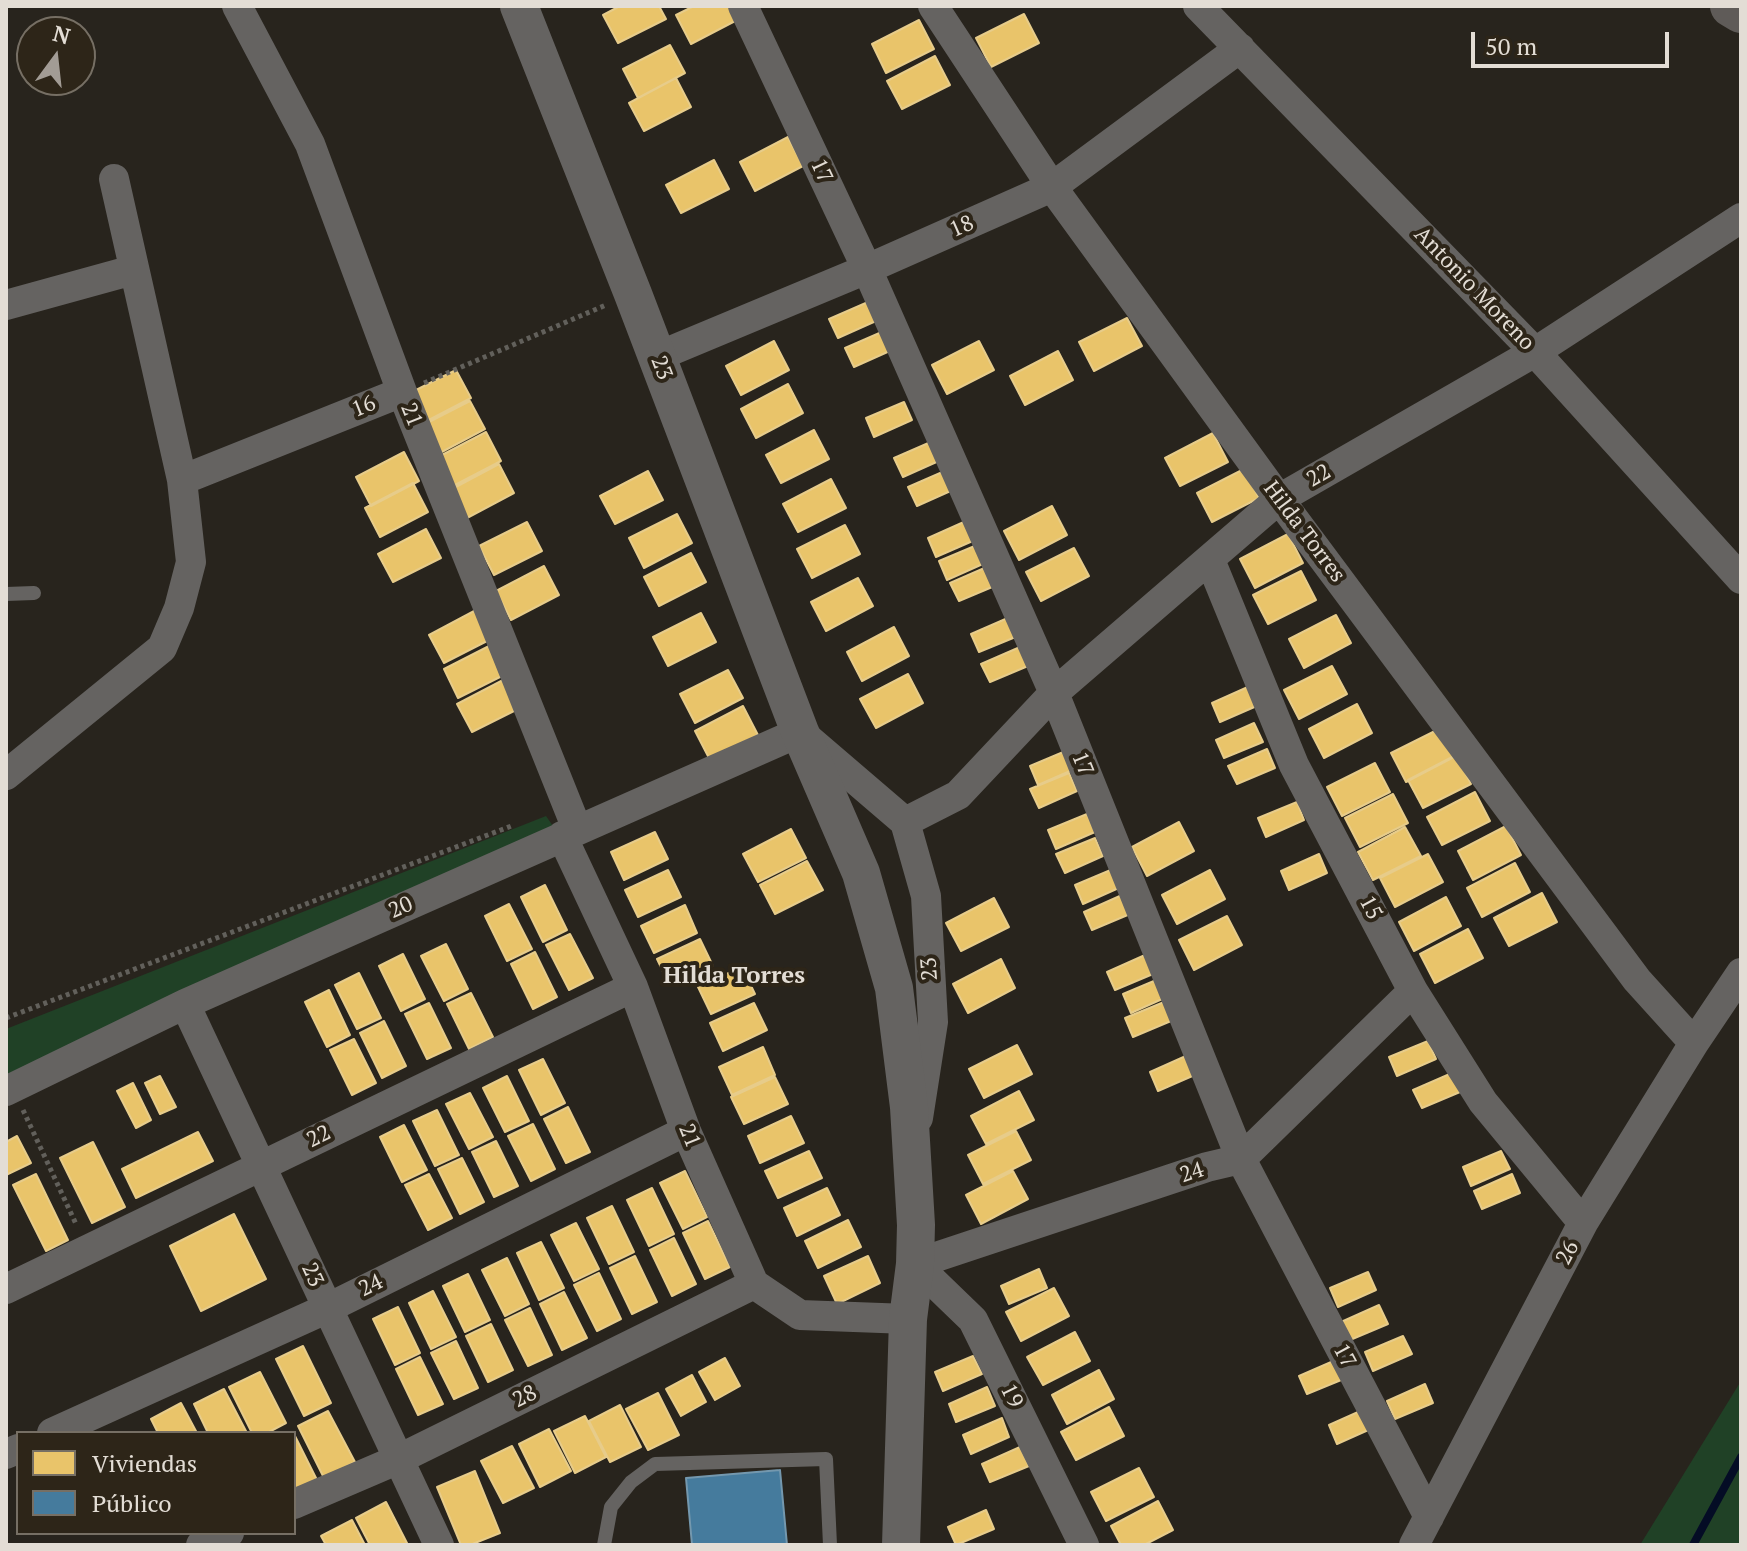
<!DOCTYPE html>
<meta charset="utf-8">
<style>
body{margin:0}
#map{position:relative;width:1747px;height:1551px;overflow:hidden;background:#28241d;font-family:"PT Serif",serif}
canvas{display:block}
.frame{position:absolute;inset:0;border:8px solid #e3ddd5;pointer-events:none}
.legend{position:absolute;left:16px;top:1431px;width:280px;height:104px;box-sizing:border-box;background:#2d2518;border:2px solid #766f64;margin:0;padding:10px 14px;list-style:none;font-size:24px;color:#e3ddd5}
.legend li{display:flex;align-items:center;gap:16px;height:40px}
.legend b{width:40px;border:2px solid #766f64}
.north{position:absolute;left:16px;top:16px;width:80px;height:80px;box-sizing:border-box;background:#2d2518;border:2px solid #766f64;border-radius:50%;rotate:15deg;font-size:22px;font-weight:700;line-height:32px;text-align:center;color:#e3ddd5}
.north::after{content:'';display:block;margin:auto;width:28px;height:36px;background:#a29c95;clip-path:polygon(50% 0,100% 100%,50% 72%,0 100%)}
.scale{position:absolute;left:1471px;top:32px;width:198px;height:36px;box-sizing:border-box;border:4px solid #e3ddd5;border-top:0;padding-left:10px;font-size:24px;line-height:28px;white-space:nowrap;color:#e3ddd5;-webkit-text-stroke:6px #2d2518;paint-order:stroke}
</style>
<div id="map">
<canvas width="1747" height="1551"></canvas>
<div class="frame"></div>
<ul class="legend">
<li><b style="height:22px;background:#e9c46a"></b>Viviendas</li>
<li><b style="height:22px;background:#457b9d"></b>Público</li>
</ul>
<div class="north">N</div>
<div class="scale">50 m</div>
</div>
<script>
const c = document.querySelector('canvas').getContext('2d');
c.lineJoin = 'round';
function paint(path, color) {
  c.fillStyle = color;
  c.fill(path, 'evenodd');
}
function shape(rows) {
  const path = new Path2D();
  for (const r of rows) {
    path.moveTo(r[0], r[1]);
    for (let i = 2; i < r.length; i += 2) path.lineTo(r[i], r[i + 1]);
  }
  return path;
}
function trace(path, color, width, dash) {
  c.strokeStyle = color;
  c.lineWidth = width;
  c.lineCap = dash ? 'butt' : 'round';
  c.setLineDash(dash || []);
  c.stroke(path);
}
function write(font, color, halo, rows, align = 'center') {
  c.font = font + ' "PT Serif",serif';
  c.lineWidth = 8;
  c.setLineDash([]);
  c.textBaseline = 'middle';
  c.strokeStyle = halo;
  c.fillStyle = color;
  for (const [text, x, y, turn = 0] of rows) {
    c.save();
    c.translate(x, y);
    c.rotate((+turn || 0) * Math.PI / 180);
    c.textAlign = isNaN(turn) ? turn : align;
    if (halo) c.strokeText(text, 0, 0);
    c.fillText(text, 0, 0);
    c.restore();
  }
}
paint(shape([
 [546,816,553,826,6,1076,6,1029],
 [1741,1381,1741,1545,1640,1545]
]), '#204126');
const homes = shape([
 [620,6,659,6,666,19,618,43,603,15,620,6],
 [694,6,732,6,739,19,691,44,676,15,694,6],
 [1024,14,1039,43,991,67,976,38,1024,14],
 [919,20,934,49,886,73,872,44,919,20],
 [670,45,685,73,638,98,623,69,670,45],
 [935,56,950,85,902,109,887,81,935,56],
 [676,78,691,107,644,131,629,103,676,78],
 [788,137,803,166,755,191,740,162,788,137],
 [714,160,729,189,681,213,666,185,714,160],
 [868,302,876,321,838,338,829,319,868,302],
 [1127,318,1142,346,1094,371,1079,342,1127,318],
 [884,331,892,350,854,367,845,348,884,331],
 [774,341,789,370,741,395,726,366,774,341],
 [979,341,994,370,947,394,932,365,979,341],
 [1058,351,1073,380,1025,405,1010,376,1058,351],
 [456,370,471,398,423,423,408,394,456,370],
 [788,384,803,413,756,438,741,409,788,384],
 [470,401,485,429,438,454,423,425,470,401],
 [904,402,912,420,874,437,866,418,904,402],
 [814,430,829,459,781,483,766,455,814,430],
 [486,432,501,461,453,486,438,457,486,432],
 [1213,433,1228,462,1180,486,1165,458,1213,433],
 [933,441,941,460,903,477,894,458,933,441],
 [404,452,419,481,371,506,356,477,404,452],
 [499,464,514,493,467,518,452,489,499,464],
 [1244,469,1259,498,1212,522,1197,493,1244,469],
 [947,470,955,489,917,506,908,487,947,470],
 [648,471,663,500,615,524,600,496,648,471],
 [831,479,846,508,798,532,783,504,831,479],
 [413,483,428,512,380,537,365,508,413,483],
 [1052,506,1067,535,1019,560,1004,531,1052,506],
 [677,514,692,543,644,568,629,538,677,514],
 [966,521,975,540,936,557,928,538,966,521],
 [527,522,542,551,494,575,479,546,527,522],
 [845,525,860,554,812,578,797,549,845,525],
 [426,529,441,558,393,582,378,554,426,529],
 [1288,534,1303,563,1255,588,1240,559,1288,534],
 [977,545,985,563,947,580,939,561,977,545],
 [1074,548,1089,576,1041,601,1026,572,1074,548],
 [691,553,706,582,659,606,644,577,691,553],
 [544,566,559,595,511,620,496,591,544,566],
 [989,566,997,585,959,601,950,583,989,566],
 [1301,571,1316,600,1268,624,1253,595,1301,571],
 [858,578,873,606,826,631,811,602,858,578],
 [476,610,491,639,444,663,429,635,476,610],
 [701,613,716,642,668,666,653,637,701,613],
 [1336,615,1351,643,1304,668,1289,639,1336,615],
 [1010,617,1018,636,979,652,971,634,1010,617],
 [894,627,909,656,862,681,847,652,894,627],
 [491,645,506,674,458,698,444,669,491,645],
 [1020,647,1028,666,990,682,981,664,1020,647],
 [1332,666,1347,694,1299,719,1284,690,1332,666],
 [728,670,743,698,695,723,680,694,728,670],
 [908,674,923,703,876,728,860,699,908,674],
 [505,679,520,708,472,732,457,704,505,679],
 [1250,686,1259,705,1220,722,1212,703,1250,686],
 [1357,704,1372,733,1324,758,1309,729,1357,704],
 [743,706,758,735,710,760,695,731,743,706],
 [1254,723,1263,742,1224,758,1216,740,1254,723],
 [1439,729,1454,757,1406,782,1391,753,1439,729],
 [1267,749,1275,768,1237,784,1228,766,1267,749],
 [1068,750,1077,768,1038,785,1030,766,1068,750],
 [1456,755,1471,784,1423,808,1408,780,1456,755],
 [1375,763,1390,792,1342,816,1327,787,1375,763],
 [1069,773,1077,791,1039,808,1030,789,1069,773],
 [1475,792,1490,821,1442,845,1427,817,1475,792],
 [1393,794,1408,823,1360,847,1345,818,1393,794],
 [1297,802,1304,820,1266,837,1258,818,1297,802],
 [1087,814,1095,832,1056,849,1048,830,1087,814],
 [1179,822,1194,851,1147,876,1132,847,1179,822],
 [1506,826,1521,855,1473,880,1458,851,1506,826],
 [1405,827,1421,856,1373,880,1358,852,1405,827],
 [791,829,806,858,758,882,743,854,791,829],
 [655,832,668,859,624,880,611,852,655,832],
 [1095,838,1103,856,1065,873,1056,854,1095,838],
 [1319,854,1327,873,1289,890,1281,871,1319,854],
 [1428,854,1443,882,1395,907,1380,878,1428,854],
 [807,861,823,890,775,914,760,885,807,861],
 [1515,863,1530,892,1482,917,1467,888,1515,863],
 [1113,869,1121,887,1083,904,1075,885,1113,869],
 [668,870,681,897,638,917,625,890,668,870],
 [1210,870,1225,899,1177,924,1162,895,1210,870],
 [545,885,567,930,543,942,521,897,545,885],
 [1542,893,1557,922,1509,946,1494,918,1542,893],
 [1122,895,1130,914,1092,930,1084,912,1122,895],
 [1446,897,1461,926,1414,951,1399,922,1446,897],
 [994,898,1009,927,961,951,946,923,994,898],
 [509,904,532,949,507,961,485,916,509,904],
 [685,905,697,933,654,953,641,926,685,905],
 [1227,916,1242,945,1194,970,1179,940,1227,916],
 [1468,929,1483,958,1435,983,1420,954,1468,929],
 [570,934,593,978,569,990,546,945,570,934],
 [700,939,713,966,670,986,657,959,700,939],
 [446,944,468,989,444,1001,421,956,446,944],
 [535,952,557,997,533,1009,511,964,535,952],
 [403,954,425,999,401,1011,379,966,403,954],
 [1145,955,1153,974,1115,990,1107,972,1145,955],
 [1001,959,1015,988,968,1013,953,984,1001,959],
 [742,967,755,994,711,1014,698,987,742,967],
 [359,973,381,1018,357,1029,335,985,359,973],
 [1161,978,1169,996,1131,1013,1123,994,1161,978],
 [329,990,350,1035,327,1047,305,1002,329,990],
 [471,993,493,1037,469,1049,447,1004,471,993],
 [1164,1002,1171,1021,1133,1037,1125,1018,1164,1002],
 [429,1003,451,1048,427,1059,405,1014,429,1003],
 [754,1003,767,1030,723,1051,710,1023,754,1003],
 [384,1021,406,1066,382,1078,360,1033,384,1021],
 [354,1039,376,1083,352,1095,330,1050,354,1039],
 [1428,1041,1436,1059,1397,1076,1389,1057,1428,1041],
 [1017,1045,1032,1074,984,1098,969,1069,1017,1045],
 [763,1047,775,1075,732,1095,719,1067,763,1047],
 [1188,1055,1197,1074,1158,1091,1150,1072,1188,1055],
 [543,1059,565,1103,541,1115,519,1070,543,1059],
 [1452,1073,1460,1092,1422,1108,1413,1090,1452,1073],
 [160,1076,176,1107,160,1114,145,1083,160,1076],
 [507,1076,529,1121,505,1132,483,1088,507,1076],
 [775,1077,788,1104,744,1124,731,1097,775,1077],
 [133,1083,151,1120,136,1128,117,1091,133,1083],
 [1019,1091,1034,1120,986,1144,971,1116,1019,1091],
 [470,1093,493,1137,469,1149,446,1104,470,1093],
 [568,1107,590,1152,566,1163,544,1119,568,1107],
 [437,1110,459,1155,435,1166,413,1121,437,1110],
 [791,1116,804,1143,760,1163,748,1136,791,1116],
 [533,1124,555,1169,531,1181,508,1136,533,1124],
 [404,1125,427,1170,402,1182,380,1137,404,1125],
 [1016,1131,1031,1160,983,1184,968,1155,1016,1131],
 [198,1132,213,1161,136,1198,122,1169,198,1132],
 [17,1136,31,1163,6,1175,6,1142,17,1136],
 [496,1141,518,1186,494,1197,472,1152,496,1141],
 [93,1142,125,1207,92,1223,60,1158,93,1142],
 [809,1151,822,1178,778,1198,765,1171,809,1151],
 [1501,1151,1510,1169,1471,1186,1463,1167,1501,1151],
 [462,1158,484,1202,460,1214,438,1169,462,1158],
 [685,1171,707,1217,683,1229,660,1183,685,1171],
 [1013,1171,1028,1199,981,1224,966,1195,1013,1171],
 [36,1174,68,1240,46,1251,13,1185,36,1174],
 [429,1174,452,1218,428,1230,405,1185,429,1174],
 [1512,1174,1520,1193,1482,1209,1474,1191,1512,1174],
 [652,1188,674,1234,649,1246,627,1200,652,1188],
 [827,1188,840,1215,797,1236,784,1208,827,1188],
 [612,1206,634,1252,609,1264,587,1218,612,1206],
 [234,1214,266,1279,201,1311,170,1246,234,1214],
 [848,1220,861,1247,818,1268,805,1241,848,1220],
 [708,1221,730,1267,705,1279,683,1233,708,1221],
 [576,1223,599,1269,574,1281,551,1235,576,1223],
 [674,1238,696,1284,672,1296,650,1250,674,1238],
 [541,1242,564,1288,539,1300,517,1253,541,1242],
 [635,1256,657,1302,632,1314,610,1268,635,1256],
 [868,1256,880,1283,837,1304,824,1276,868,1256],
 [507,1258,529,1304,505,1316,482,1270,507,1258],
 [1039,1269,1047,1288,1009,1304,1001,1286,1039,1269],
 [1368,1272,1376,1290,1338,1307,1330,1288,1368,1272],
 [599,1273,621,1319,597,1331,574,1285,599,1273],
 [468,1274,490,1320,465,1332,443,1286,468,1274],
 [1054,1288,1069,1316,1021,1341,1006,1312,1054,1288],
 [433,1291,456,1337,431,1349,409,1303,433,1291],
 [564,1292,587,1338,562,1350,540,1304,564,1292],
 [1379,1305,1388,1324,1350,1340,1341,1322,1379,1305],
 [398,1307,420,1353,395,1365,373,1319,398,1307],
 [530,1308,552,1355,528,1366,505,1320,530,1308],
 [491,1324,513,1370,488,1382,466,1336,491,1324],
 [1075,1332,1090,1361,1043,1385,1027,1357,1075,1332],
 [1403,1336,1412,1354,1373,1371,1365,1352,1403,1336],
 [456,1341,478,1388,454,1399,431,1353,456,1341],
 [303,1346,331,1403,304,1416,276,1359,303,1346],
 [973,1356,982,1374,943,1391,935,1372,973,1356],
 [420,1357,443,1404,418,1415,396,1369,420,1357],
 [725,1358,740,1386,715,1400,699,1372,725,1358],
 [1338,1359,1346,1378,1307,1394,1299,1376,1338,1359],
 [1099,1370,1114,1399,1067,1424,1052,1395,1099,1370],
 [260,1372,286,1423,267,1433,252,1433,229,1387,260,1372],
 [692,1375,706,1402,681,1416,666,1389,692,1375],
 [1425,1384,1433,1403,1395,1419,1387,1401,1425,1384],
 [987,1387,995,1406,956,1422,949,1404,987,1387],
 [224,1389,247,1433,208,1433,194,1404,224,1389],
 [658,1393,679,1435,648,1450,626,1409,658,1393],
 [181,1403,197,1433,158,1433,151,1419,181,1403],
 [620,1405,641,1447,610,1462,589,1421,620,1405],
 [1109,1407,1124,1436,1076,1460,1061,1432,1109,1407],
 [1367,1408,1375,1427,1337,1444,1329,1425,1367,1408],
 [328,1411,355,1462,324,1478,298,1426,328,1411],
 [585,1416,606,1457,575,1473,554,1431,585,1416],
 [1002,1418,1009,1437,971,1454,963,1435,1002,1418],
 [549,1429,571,1471,540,1487,519,1444,549,1429],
 [294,1434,317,1480,294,1491,294,1434],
 [512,1446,534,1488,503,1503,481,1461,512,1446],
 [1020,1447,1029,1466,990,1482,982,1464,1020,1447],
 [1139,1468,1154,1497,1106,1521,1091,1492,1139,1468],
 [475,1471,500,1533,470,1545,461,1545,437,1487,475,1471],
 [1158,1501,1173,1530,1144,1545,1121,1545,1111,1526,1158,1501],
 [386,1502,408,1545,370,1545,356,1518,386,1502],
 [986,1510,994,1529,956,1545,948,1527,986,1510],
 [352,1520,365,1545,326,1545,321,1536,352,1520]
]);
paint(homes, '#e9c46a');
trace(homes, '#e7cc8a', 2);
const public = shape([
 [780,1470,787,1545,692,1545,686,1478,780,1470]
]);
paint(public, '#457b9d');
trace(public, '#7498ae', 2);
trace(shape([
 [1693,1545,1741,1457]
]), '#040c25', 8);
trace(shape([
 [424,383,606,305],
 [6,1018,514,825],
 [23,1110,76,1224]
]), '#62605b', 5, [4, 4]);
trace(shape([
 [6,594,34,593],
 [604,1545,611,1507,631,1482,655,1464,826,1459,830,1545]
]), '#656361', 14);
trace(shape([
 [237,6,310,144,402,392,577,829],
 [743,6,867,269,1054,693,1241,1159,1429,1517],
 [933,6,1052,187,1279,499,1637,980,1694,1043],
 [1198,6,1535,352,1741,579],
 [6,305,133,270],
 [656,357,867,269,1052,187,1240,48],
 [182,480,402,392],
 [1210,560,1294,765,1413,991,1483,1102,1583,1223],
 [6,775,162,648,179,608,191,562,182,480,114,179],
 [905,822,958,795,1054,693,1279,499,1535,352,1741,218],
 [562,836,633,987,686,1131,754,1284,800,1315,908,1319],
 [185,1004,439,1545],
 [6,1091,185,1004,800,732,905,822,926,896,933,1022,918,1118],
 [6,1289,633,987],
 [52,1433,328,1308,686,1131],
 [6,1454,18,1449],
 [294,1504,399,1459,754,1284],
 [201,1545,229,1533],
 [1084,1545,973,1320,915,1264,1207,1167,1241,1159,1413,991],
 [1414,1545,1583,1223,1694,1043,1741,973]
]), '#656361', 30);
trace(shape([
 [519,6,633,294,800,732,861,873,894,988,909,1107,916,1225,915,1264,908,1319,901,1545]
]), '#656361', 38);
trace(shape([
 [1731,6,1741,12]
]), '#5f5b58', 42);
write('22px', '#e3ddd5', '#2d2518', [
 ["17",821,171,65],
 ["18",962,227,-24],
 ["Antonio Moreno",1474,289,46],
 ["23",661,368,69],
 ["16",364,407,-22],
 ["21",411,415,68],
 ["22",1319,476,-30],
 ["Hilda Torres",1304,532,53],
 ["17",1082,764,68],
 ["20",401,908,-24],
 ["15",1370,908,62],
 ["23",930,969,-94],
 ["21",689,1136,68],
 ["22",319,1137,-26],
 ["24",1192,1173,-18],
 ["26",1568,1253,-62],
 ["23",312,1275,65],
 ["24",371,1286,-26],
 ["17",1344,1356,62],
 ["19",1011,1396,64],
 ["28",525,1397,-26]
]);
write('bold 24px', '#e3ddd5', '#2d2518', [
 ["Hilda Torres",734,976]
]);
</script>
